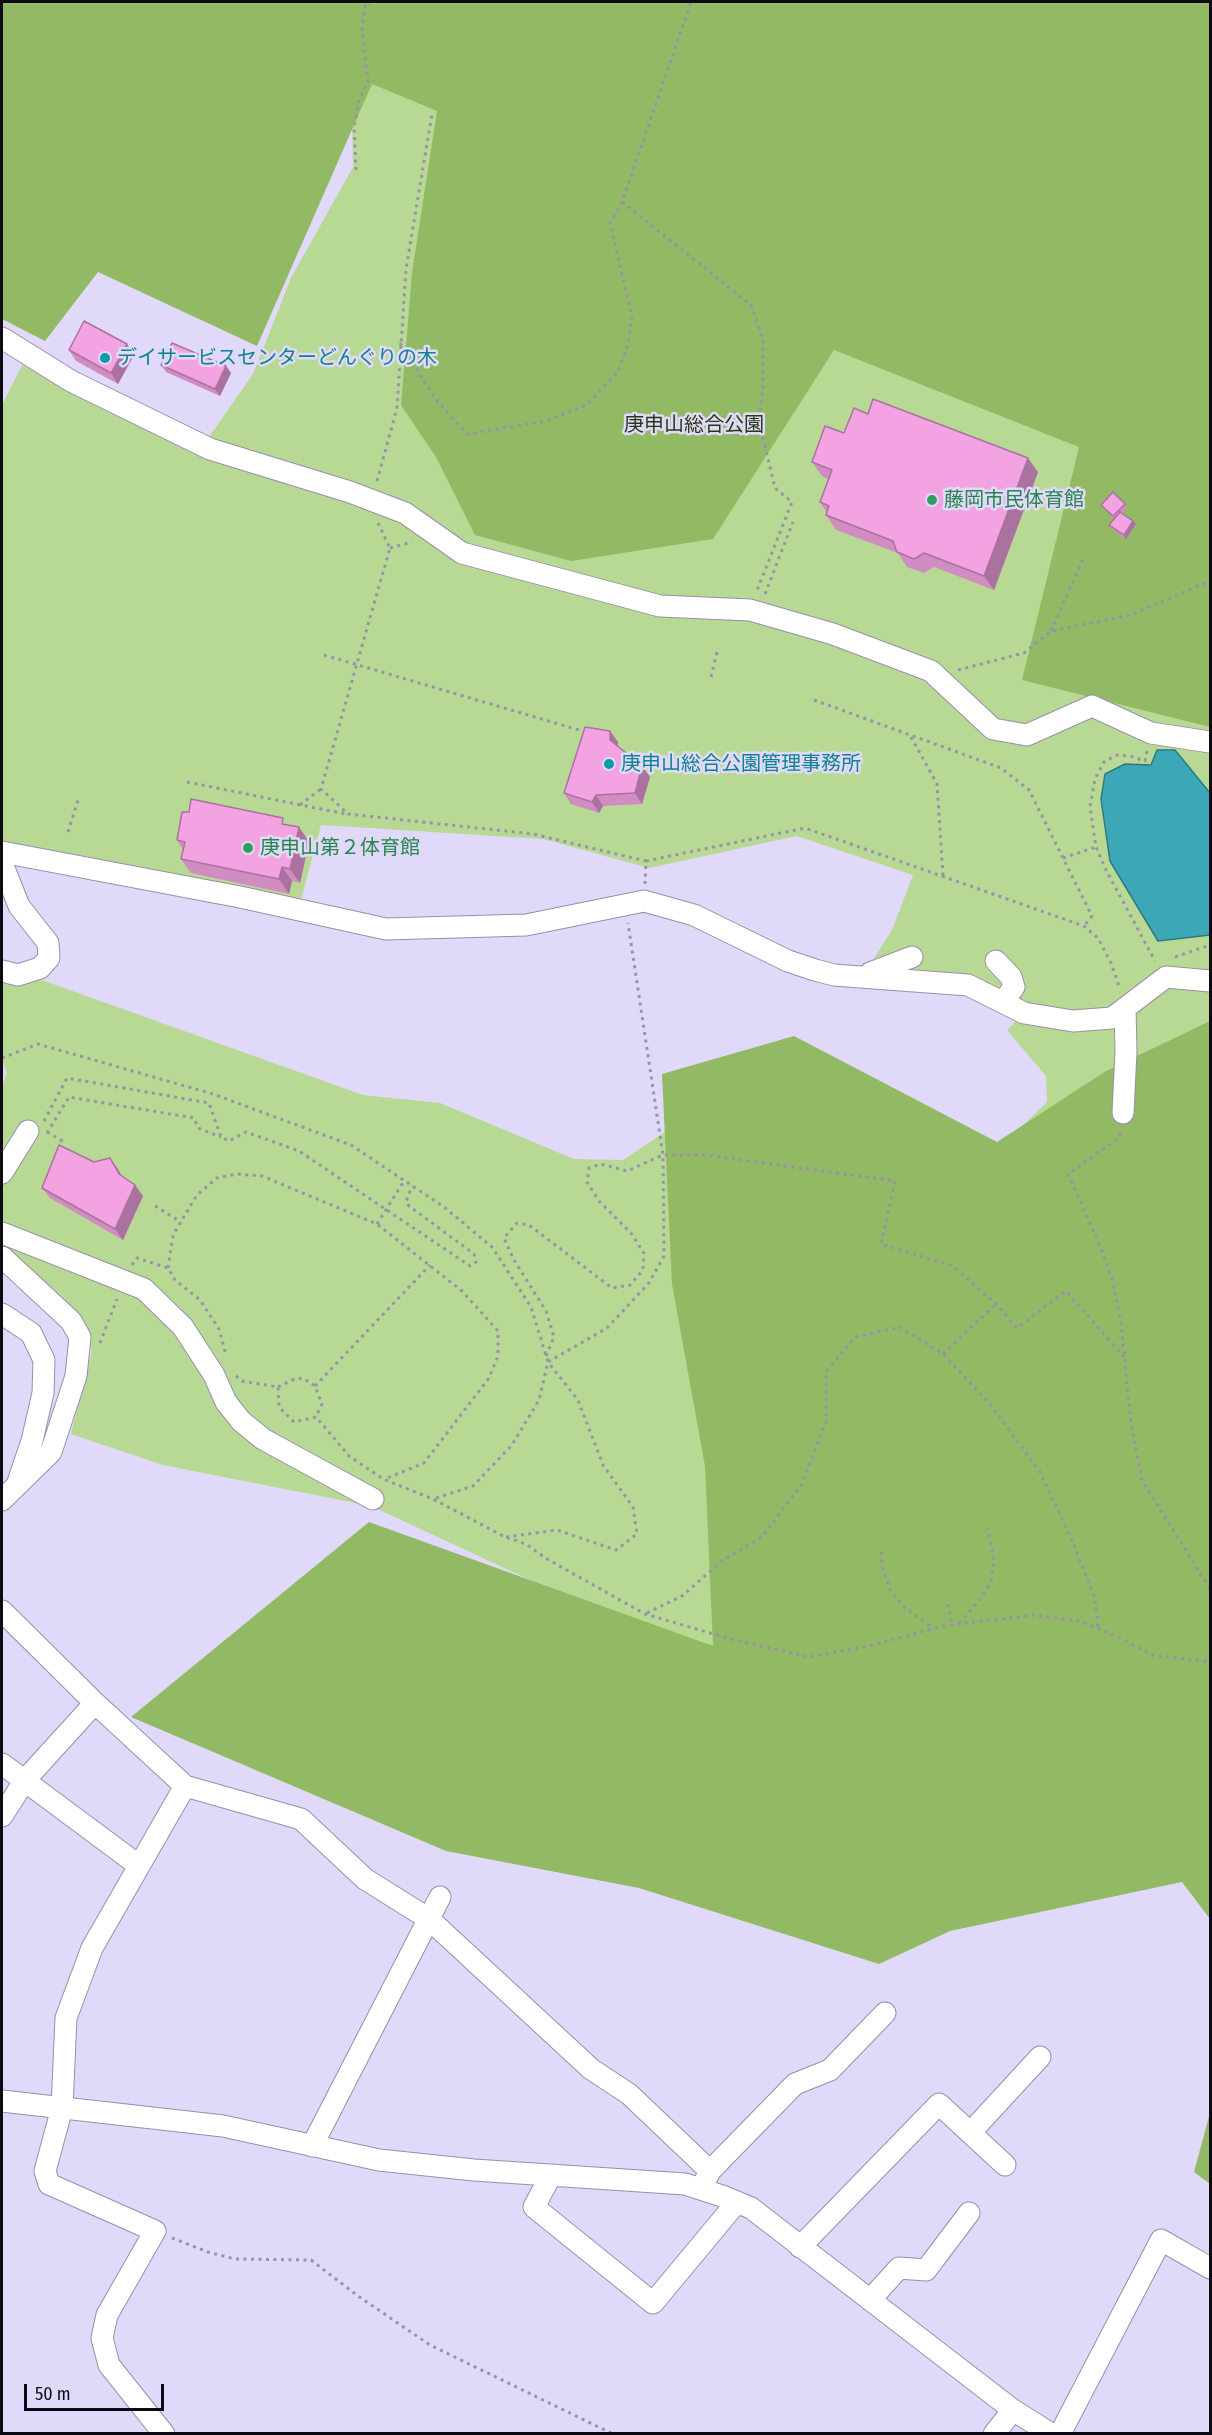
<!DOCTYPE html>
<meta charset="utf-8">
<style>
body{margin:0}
#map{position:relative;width:1212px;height:2435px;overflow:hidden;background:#e1d9f9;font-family:"Fira Sans Condensed",sans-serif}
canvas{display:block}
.frame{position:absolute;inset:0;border:3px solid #0d0a14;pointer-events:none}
.scale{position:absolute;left:24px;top:2384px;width:140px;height:27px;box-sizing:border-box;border:3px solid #0d0a14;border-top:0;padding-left:8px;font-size:18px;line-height:21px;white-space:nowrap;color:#0d0a14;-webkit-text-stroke:4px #e1d9f9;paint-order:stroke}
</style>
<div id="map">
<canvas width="1212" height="2435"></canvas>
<div class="frame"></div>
<div class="scale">50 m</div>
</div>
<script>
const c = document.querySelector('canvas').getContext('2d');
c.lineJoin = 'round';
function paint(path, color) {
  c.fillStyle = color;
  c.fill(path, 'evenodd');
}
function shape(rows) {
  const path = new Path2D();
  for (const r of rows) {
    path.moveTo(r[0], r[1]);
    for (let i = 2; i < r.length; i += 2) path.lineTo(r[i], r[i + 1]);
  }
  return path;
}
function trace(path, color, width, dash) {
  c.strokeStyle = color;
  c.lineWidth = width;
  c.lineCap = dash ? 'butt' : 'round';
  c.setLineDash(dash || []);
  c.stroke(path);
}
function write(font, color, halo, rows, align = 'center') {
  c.font = font + ' "Fira Sans Condensed","Noto Sans JP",sans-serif';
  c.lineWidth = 5;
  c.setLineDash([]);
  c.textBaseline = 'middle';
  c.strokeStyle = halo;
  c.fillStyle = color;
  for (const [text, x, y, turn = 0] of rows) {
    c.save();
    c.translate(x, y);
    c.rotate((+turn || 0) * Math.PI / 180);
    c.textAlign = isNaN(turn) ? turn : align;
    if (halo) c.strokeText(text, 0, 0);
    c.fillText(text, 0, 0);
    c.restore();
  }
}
paint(shape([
 [365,2,1210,2,1210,1666,672,1646,371,1506,163,1465,71,1434,92,1351,73,1313,2,1244,2,1086,7,1073,2,1059,2,980,39,979,363,1095,440,1103,574,1159,623,1160,795,1045,1001,1147,1047,1102,1046,1076,1007,1030,1019,1018,974,979,868,968,892,930,913,875,797,836,649,868,543,839,321,825,301,900,2,847,2,405,22,365,200,450,253,374,291,278,353,167,352,107]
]), '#b8d994');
paint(shape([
 [2,2,371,2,375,4,376,2,1210,2,1210,727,1022,680,1079,447,834,350,713,539,571,561,475,535,436,457,401,405,412,273,437,111,372,84,257,346,98,272,45,341,2,319],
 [1210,1021,1210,1919,1182,1882,950,1931,879,1964,639,1888,446,1851,131,1717,369,1522,713,1646,705,1466,672,1284,662,1074,794,1036,997,1142,1106,1071],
 [1210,2113,1210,2184,1194,2172]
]), '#92b963');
const water = shape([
 [1157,750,1175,750,1210,793,1210,935,1158,941,1110,861,1101,799,1105,774,1125,764,1151,765,1157,750]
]);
paint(water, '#3ca8b7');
trace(water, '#2e7986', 1.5);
const minor = shape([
 [2,338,71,381,210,449,350,492,405,513,462,553,660,606,750,610,833,634,931,671,993,729,1027,735,1092,706,1151,733,1210,742],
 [2,852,240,897,386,929,526,925,644,901,694,915,788,961,815,970,834,975,968,985,1024,1013,1073,1021,1112,1018,1166,977,1210,981],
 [2,863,19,906,48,943,49,958,40,968,18,975,2,971],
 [996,961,1011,977,1014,987,1003,1002],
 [870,973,912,957],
 [1123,1113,1126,1051,1125,1008],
 [2,1173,28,1131],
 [2,1233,144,1289,183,1327,214,1375,226,1402,241,1421,263,1439,373,1499],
 [2,1257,71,1321,80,1337,76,1376,51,1452,2,1500],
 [2,1314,31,1333,44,1360,43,1393,32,1441,18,1482],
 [2,1611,95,1703,185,1786,92,1948,66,2018,62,2108,45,2171,49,2184,155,2231,107,2315,102,2338,109,2365,164,2434],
 [2,1764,138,1865],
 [185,1786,301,1819,365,1879,429,1919,591,2069,629,2094,710,2171,701,2189],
 [2,1816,25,1780,95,1703],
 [2,2101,223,2126,379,2160,474,2170,685,2184,722,2196,751,2208,1013,2410,1051,2434],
 [970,2133,1040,2057],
 [312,2146,440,1897],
 [710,2171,795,2084,830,2070,885,2013],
 [551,2175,534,2207,653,2303,737,2202],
 [800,2247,939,2104,1005,2165],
 [870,2300,899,2268,926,2270,969,2213],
 [994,2434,1013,2410],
 [1060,2434,1161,2240,1210,2268]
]);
trace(minor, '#968fac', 23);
trace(shape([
 [356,170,354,129,359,101,368,81,362,30,366,2],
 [622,202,751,305,763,339,763,388,760,412,763,438,775,488,792,502,756,593],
 [400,343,436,400,467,434,546,421,587,405,618,371,628,345,632,317,610,223,622,202,691,2],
 [377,481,397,408,406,269,432,114],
 [378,523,390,548,321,789,348,814,533,834,646,861,645,884],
 [390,548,412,542],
 [765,594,793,522],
 [1051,631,1084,557],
 [324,655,579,730],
 [958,670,1024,653,1051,631,1131,615,1210,581],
 [711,677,718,648],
 [814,700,1001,768,1029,790,1092,916,1084,926],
 [911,737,937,784,943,876],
 [1147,751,1145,761,1130,756,1117,755,1104,762,1095,779,1090,807,1096,847,1106,870,1155,961],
 [187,782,346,814],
 [300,805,321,789],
 [68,832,78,800],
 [1063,858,1096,847],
 [646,861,805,828,1084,926,1098,938,1111,963,1120,989],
 [1175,957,1210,945],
 [2,1058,38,1044,213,1094,351,1145,444,1207,492,1247,531,1307,548,1362,539,1400,512,1445,473,1486,433,1499],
 [44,1121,67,1078,209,1103,221,1137,229,1141,246,1132,299,1151,470,1266,476,1262,474,1254,409,1206,406,1202,412,1186],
 [47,1132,64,1142],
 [47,1133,69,1097,194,1118,198,1128,221,1137],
 [1120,1133,1119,1138,1068,1174,1101,1248,1113,1282,1121,1323,1131,1424,1142,1480,1210,1589],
 [155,1206,181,1222],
 [377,1224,404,1181],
 [132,1265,137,1258,168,1268,175,1280,200,1300,219,1329,226,1355],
 [168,1268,173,1235,197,1195,217,1178,237,1174,262,1176,377,1224,462,1291,498,1331,498,1356,489,1378,424,1463,385,1479],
 [100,1343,117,1299],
 [943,1354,996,1304],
 [546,1356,554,1337,546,1311,514,1260,504,1238,517,1223,529,1225,612,1288,630,1285,643,1270,644,1253,631,1233,599,1201,587,1182,589,1168,601,1164,627,1171,663,1155,706,1155,895,1181,881,1244,953,1266,996,1304,1017,1328,1066,1291,1124,1357],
 [236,1376,242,1381,278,1387,279,1407,294,1422,316,1417,349,1456,383,1479,433,1499,505,1537,526,1544,547,1559,645,1614,734,1640,809,1657,869,1646,943,1626,1033,1615,1079,1621,1116,1636,1152,1655,1210,1662],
 [315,1386,430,1265],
 [278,1387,292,1380,303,1378,315,1386,322,1404,316,1417],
 [506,1537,557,1530,616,1550,637,1534,633,1507,603,1465,578,1400,548,1362,607,1328,649,1283,664,1256,663,1155,628,923],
 [881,1552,882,1567,890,1589,904,1607,933,1628],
 [948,1604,952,1624],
 [647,1613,682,1596,722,1561,762,1537,802,1484,826,1422,826,1372,855,1337,900,1327,943,1354,989,1403,1040,1472,1072,1540,1095,1598,1098,1628],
 [959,1623,979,1601,991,1582,994,1560,988,1529],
 [172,2238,208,2252,235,2259,311,2260,358,2296,430,2345,613,2434]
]), '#9892aa', 3, [3, 4.5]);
trace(minor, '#fff', 21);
paint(shape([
 [69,350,134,355,118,384,76,361],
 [161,365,226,366,231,373,220,396,166,372],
 [868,414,1038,472,994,590,934,567,924,573,907,567,898,553,836,530,826,515,827,513,820,502,828,479,822,476,812,462],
 [1125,504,1127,508,1122,513,1136,524,1126,539,1112,529,1109,525,1114,519,1101,505],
 [618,742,618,746,642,766,650,777,642,804,603,806,599,813,571,804,564,793],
 [287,825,299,827,309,842,300,883,292,881,289,894,191,873,181,859,183,850,177,840],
 [110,1158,122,1176,143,1196,123,1240,50,1198,42,1188,94,1162]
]), '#d18cc2');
paint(shape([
 [127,344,134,355,118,384,111,373],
 [226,366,231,373,220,396,215,389],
 [1028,458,1038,472,994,590,984,576],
 [1133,521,1136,524,1126,539,1124,535],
 [610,731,618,742,618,751,610,740],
 [642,766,650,777,642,804,635,793],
 [596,795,603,806,599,813,592,802],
 [299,827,309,842,300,883,290,869],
 [282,867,292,881,289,894,279,879],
 [110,1158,118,1169,126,1185,119,1174],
 [135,1185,143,1196,123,1240,115,1229]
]), '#aa729e');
const building = shape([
 [84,321,127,344,111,373,69,350,84,321],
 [172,343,226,366,215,389,161,365,172,343],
 [873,399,1028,458,984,576,924,553,914,559,897,552,893,541,826,515,829,506,820,502,832,470,812,462,825,426,844,433,854,408,868,414,873,399],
 [1113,492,1125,504,1113,516,1101,505,1113,492],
 [1120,512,1133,521,1124,535,1109,525,1120,512],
 [585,727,610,731,610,740,642,766,635,793,596,795,592,802,564,793,585,727],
 [191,799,283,818,282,824,299,827,290,869,282,867,279,879,181,859,185,842,177,840,182,812,189,812,191,799],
 [59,1145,94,1162,110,1158,119,1174,135,1185,115,1229,42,1188,59,1145]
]);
paint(building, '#f3a3e2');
trace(building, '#aa729e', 1.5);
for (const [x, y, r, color] of [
 [105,358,6,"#0f9aa8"],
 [932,500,6,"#2e9e5b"],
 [609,764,6,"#0f9aa8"],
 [248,848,6,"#2e9e5b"]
]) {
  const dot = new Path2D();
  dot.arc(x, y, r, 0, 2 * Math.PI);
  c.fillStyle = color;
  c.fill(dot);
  trace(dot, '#e1d9f9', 2);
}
write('20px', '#0d838f', '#e1d9f9', [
 ["デイサービスセンターどんぐりの木",117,358],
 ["庚申山総合公園管理事務所",621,764]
], 'left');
write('20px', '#293915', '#e1d9f9', [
 ["庚申山総合公園",694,425]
]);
write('20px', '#27864d', '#e1d9f9', [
 ["藤岡市民体育館",944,500],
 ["庚申山第２体育館",260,848]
], 'left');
</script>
